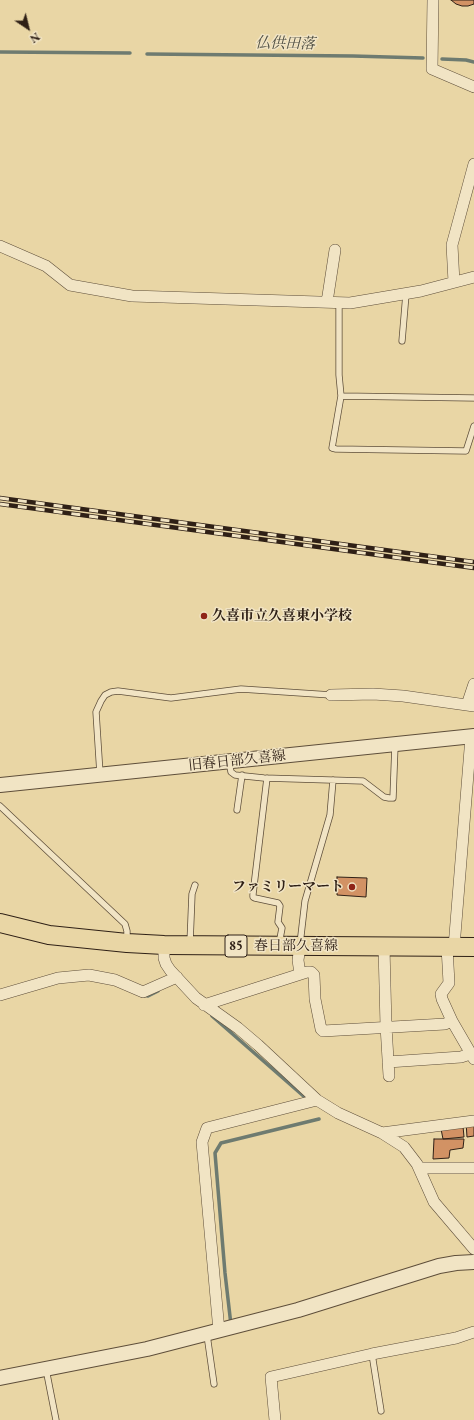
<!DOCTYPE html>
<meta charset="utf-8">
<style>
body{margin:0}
#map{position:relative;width:474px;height:1420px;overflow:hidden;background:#e9d6a5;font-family:"EB Garamond",serif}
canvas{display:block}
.north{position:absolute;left:8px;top:8px;width:40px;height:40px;-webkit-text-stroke:3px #f1e4c4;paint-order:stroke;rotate:145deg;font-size:11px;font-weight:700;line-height:16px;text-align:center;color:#2f2016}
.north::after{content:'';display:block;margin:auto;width:14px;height:18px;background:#2f2016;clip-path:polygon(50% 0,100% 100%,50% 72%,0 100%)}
</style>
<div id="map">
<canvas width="474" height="1420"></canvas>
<div class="north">N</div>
</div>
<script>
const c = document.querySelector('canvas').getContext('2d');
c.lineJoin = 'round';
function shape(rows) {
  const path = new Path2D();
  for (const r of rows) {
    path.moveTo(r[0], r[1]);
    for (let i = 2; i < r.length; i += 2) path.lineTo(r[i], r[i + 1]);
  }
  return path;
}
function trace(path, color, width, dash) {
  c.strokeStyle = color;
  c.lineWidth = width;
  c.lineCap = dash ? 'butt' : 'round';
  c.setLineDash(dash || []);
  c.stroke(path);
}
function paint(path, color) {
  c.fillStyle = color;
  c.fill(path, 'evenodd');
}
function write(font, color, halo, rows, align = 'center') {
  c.font = font + ' "EB Garamond","Noto Serif JP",serif';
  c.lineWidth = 3;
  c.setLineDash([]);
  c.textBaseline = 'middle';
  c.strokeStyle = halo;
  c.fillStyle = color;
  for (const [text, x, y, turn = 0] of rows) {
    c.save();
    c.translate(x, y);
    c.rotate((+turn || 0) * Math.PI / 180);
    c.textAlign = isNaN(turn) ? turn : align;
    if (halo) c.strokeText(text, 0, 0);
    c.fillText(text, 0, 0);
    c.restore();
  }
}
trace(shape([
 [0,52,130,53],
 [147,54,353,56,423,58],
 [442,59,466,60,474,62],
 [143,995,148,996,158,991],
 [212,1016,308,1100],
 [231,1325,225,1273,215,1153,221,1143,319,1119]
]), '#6e7b70', 3.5);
const building = shape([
 [451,0,474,0,474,4,468,6,462,6,456,4,451,0],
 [337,877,367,878,366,897,337,895,337,877],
 [466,1122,474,1123,474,1136,467,1137,466,1122],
 [463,1126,464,1137,443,1139,441,1129,463,1126],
 [434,1139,464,1139,463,1148,450,1150,449,1158,433,1159,434,1139]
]);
paint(building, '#d29264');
trace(building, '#2f2016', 1);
const service = shape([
 [339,303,339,375,341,396,332,448,336,449,466,451,474,426],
 [402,341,406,294],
 [341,396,474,398],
 [229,762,231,772,235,775,264,778,363,781,384,797,389,798,393,798,395,745],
 [100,774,96,712,101,701,105,695,111,692,118,691,171,698,241,689,331,695],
 [267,778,253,894,253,897,255,898,278,903,280,906,278,922,282,928,279,944],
 [0,806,125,924,127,931,127,941],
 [237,810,242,775],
 [190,943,192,894,195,885],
 [300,944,305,901,330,815,333,780],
 [207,1335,214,1384],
 [372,1354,381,1411],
 [46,1369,56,1420]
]);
const minor = shape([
 [433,0,432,69,474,87],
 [0,246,46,266,70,285,132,296,350,303,421,291,474,277],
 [454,282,452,245,474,164],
 [327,302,335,250],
 [331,695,373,694,403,696,474,706],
 [467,705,474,684],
 [164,945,164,958,166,964,170,970,196,998,238,1028,258,1045,317,1100,338,1113,382,1133,404,1147,417,1164,434,1202,474,1249],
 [300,947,298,960,300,974],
 [384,947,386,1026,389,1076],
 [447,947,449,983,441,994,442,999,452,1021,474,1059],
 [454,947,471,737],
 [0,995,58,978,89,975,115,980,143,992,177,977],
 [204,1005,307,972,311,972,314,975,315,999,321,1029,323,1031,445,1024,452,1021],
 [388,1062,461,1057,470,1054],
 [382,1133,474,1121],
 [420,1168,474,1168],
 [219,1331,202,1142,207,1128,317,1100],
 [275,1420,271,1377,372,1354,456,1338,474,1332]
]);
const tertiary = shape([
 [0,785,474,736],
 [0,1378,147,1349,298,1310,439,1266,456,1263,474,1262]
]);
const primary = shape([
 [0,923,49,935,127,943,164,945,474,947]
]);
trace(service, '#5e4e3a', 7);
trace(minor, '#5e4e3a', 12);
trace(tertiary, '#5e4e3a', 16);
trace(primary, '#2f2016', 20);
trace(service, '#f1e4c4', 5.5);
trace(minor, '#f1e4c4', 11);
trace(tertiary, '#f1e4c4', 14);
trace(primary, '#e9d6a5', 18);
const rail = shape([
 [0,498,474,562],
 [0,504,474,568]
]);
trace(rail, '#2f2016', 4.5);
trace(rail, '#f1e4c4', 3, [9]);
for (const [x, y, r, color] of [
 [204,616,4,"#8f2418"],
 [352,887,4,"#8f2418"]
]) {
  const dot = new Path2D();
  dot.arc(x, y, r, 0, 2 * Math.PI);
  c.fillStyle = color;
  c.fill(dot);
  trace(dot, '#f1e4c4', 1.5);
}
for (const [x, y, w] of [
 [236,946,22]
]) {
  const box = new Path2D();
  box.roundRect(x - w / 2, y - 11, w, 22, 3);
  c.fillStyle = '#f1e4c4';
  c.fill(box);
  trace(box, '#2f2016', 1);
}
write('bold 13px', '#2f2016', null, [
 ["85",236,946]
]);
write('bold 14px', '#2f2016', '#f1e4c4', [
 ["久喜市立久喜東小学校",212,616],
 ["ファミリーマート",344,887,"right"]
], 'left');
write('14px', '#2f2016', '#f1e4c4', [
 ["旧春日部久喜線",237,761,-6],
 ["春日部久喜線",296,946]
]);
write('italic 15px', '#4e4e43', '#f1e4c4', [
 ["仏供田落",285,44,1]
]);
</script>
